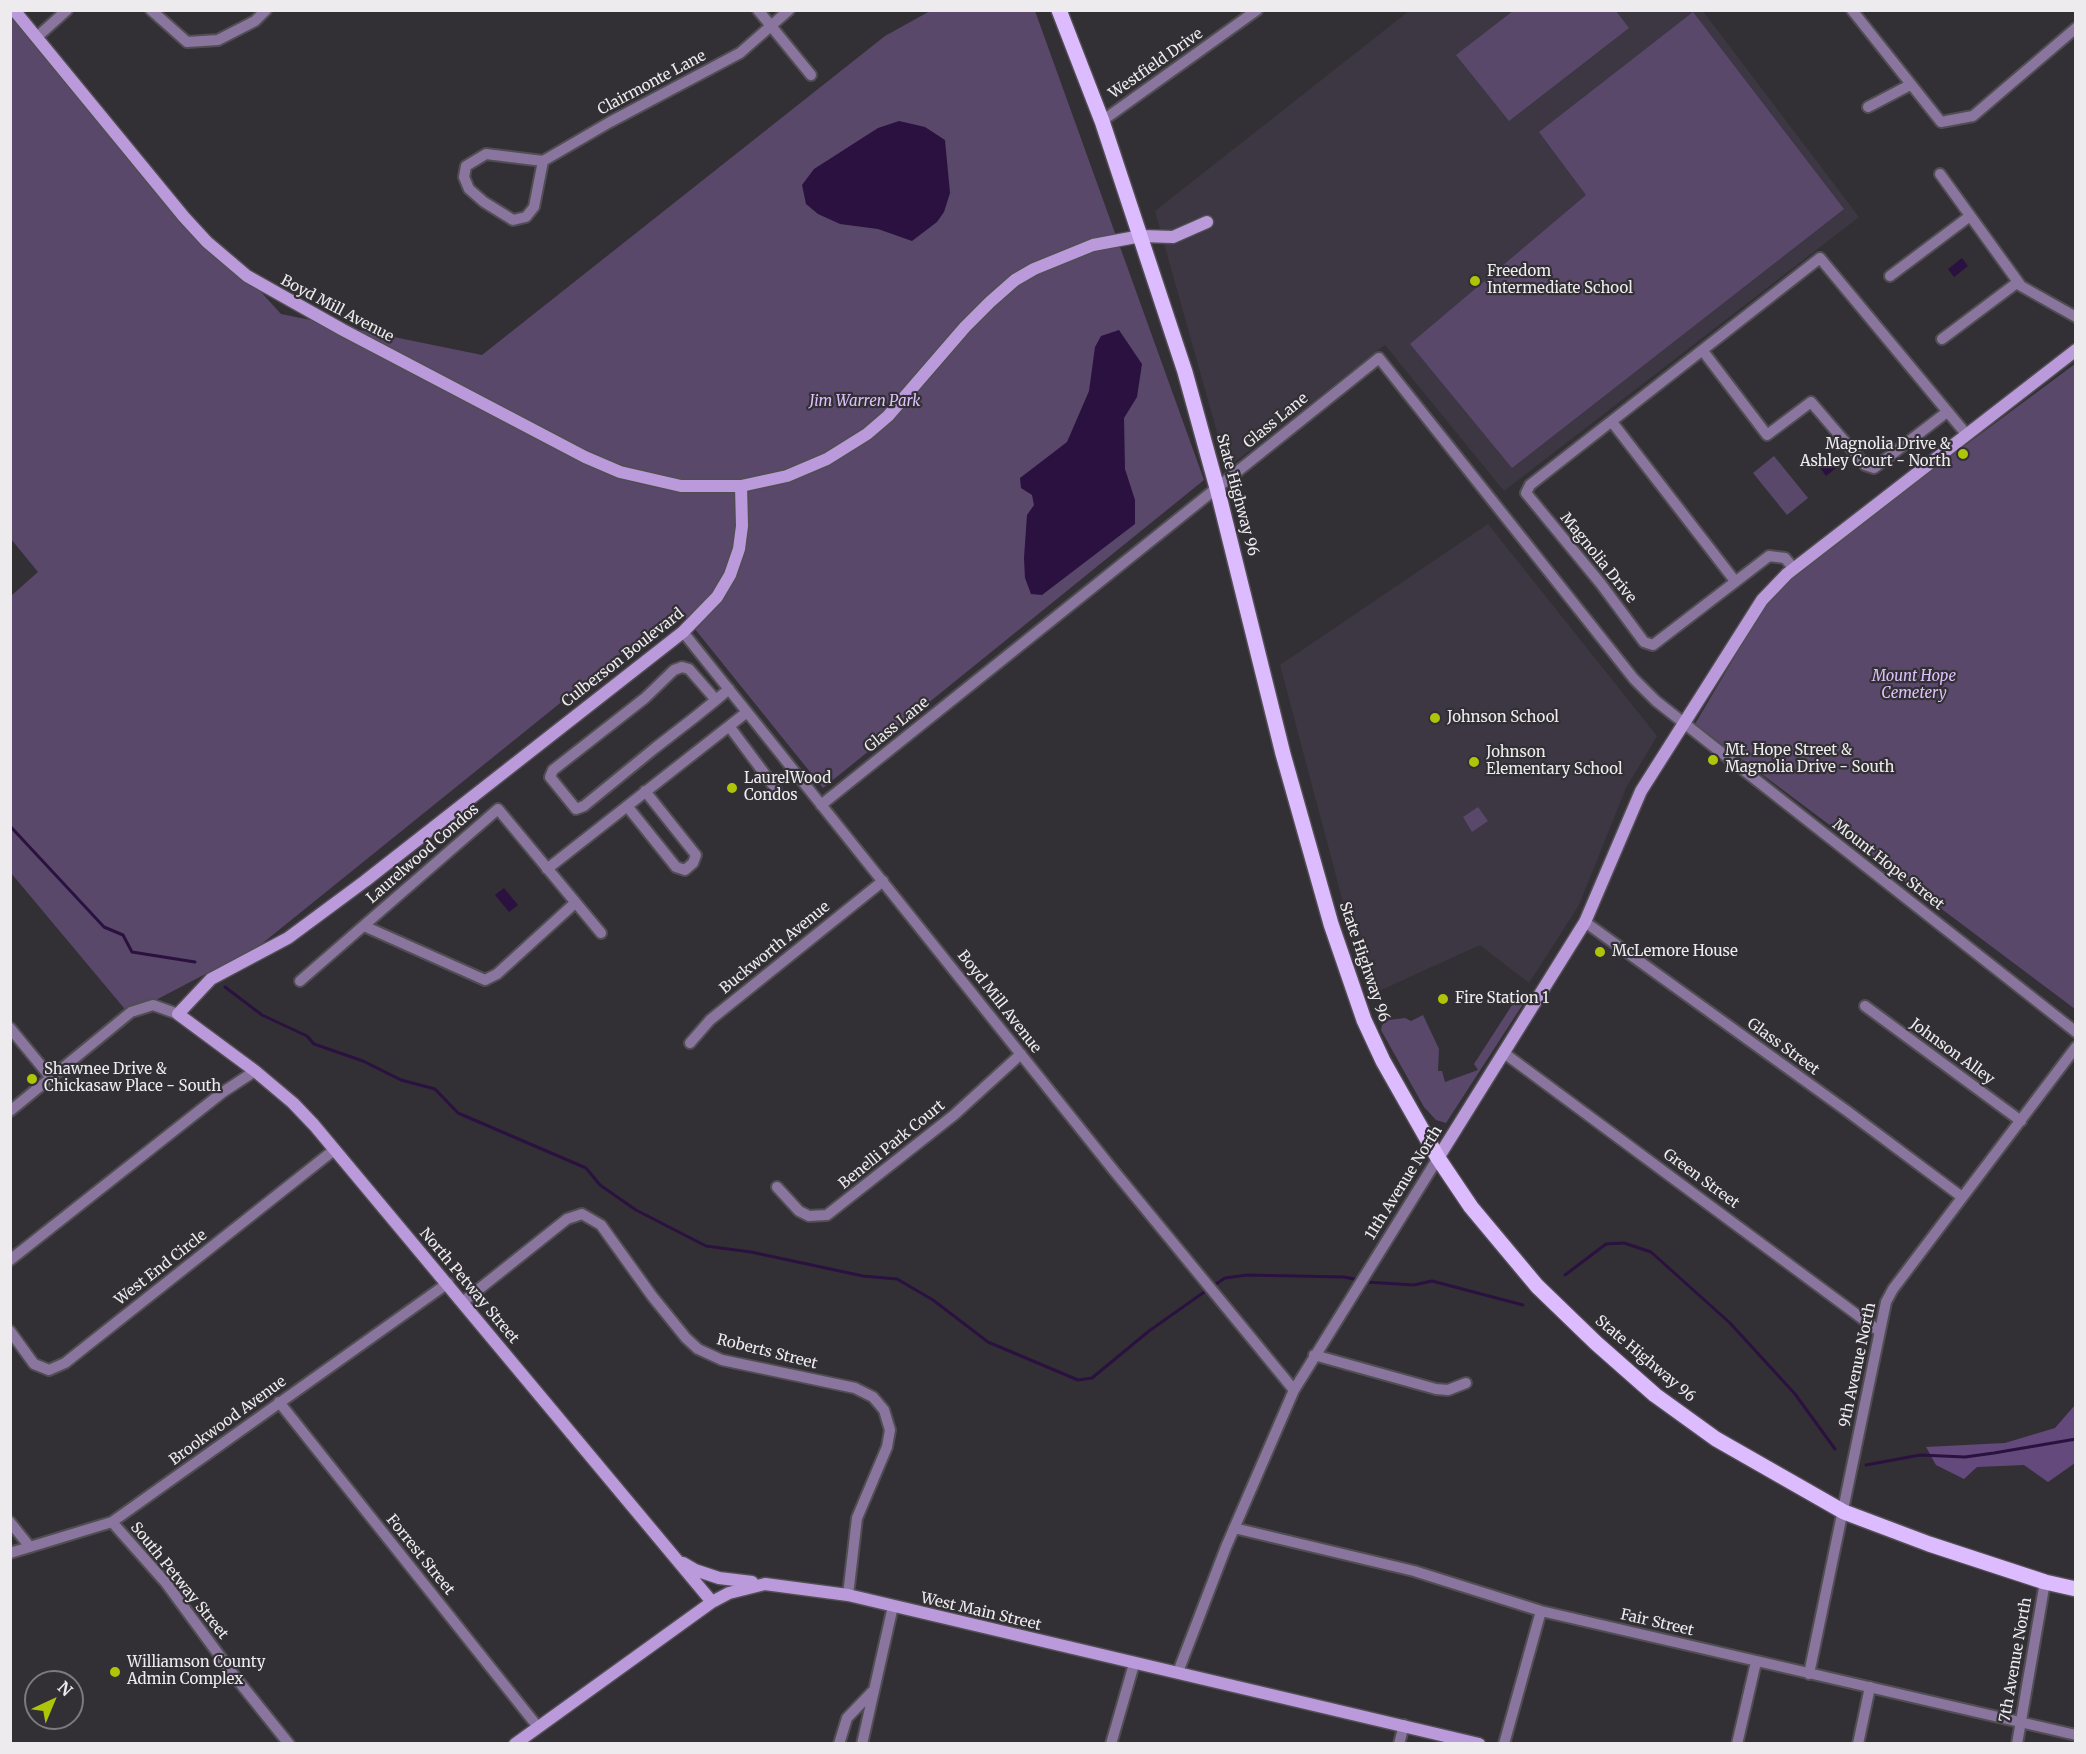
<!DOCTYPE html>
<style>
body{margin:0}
#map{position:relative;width:2086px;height:1754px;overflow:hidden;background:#333035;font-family:Merriweather,serif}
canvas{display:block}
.frame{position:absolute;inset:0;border:12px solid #edebee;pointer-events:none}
.north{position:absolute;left:24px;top:1670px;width:60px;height:60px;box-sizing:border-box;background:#333035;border:2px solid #7d7b7f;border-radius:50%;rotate:44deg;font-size:16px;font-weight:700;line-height:24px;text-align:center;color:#edebee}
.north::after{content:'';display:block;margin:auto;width:21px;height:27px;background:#aec509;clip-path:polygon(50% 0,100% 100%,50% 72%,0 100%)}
</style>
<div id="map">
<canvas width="2086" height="1754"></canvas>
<div class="frame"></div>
<div class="north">N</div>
</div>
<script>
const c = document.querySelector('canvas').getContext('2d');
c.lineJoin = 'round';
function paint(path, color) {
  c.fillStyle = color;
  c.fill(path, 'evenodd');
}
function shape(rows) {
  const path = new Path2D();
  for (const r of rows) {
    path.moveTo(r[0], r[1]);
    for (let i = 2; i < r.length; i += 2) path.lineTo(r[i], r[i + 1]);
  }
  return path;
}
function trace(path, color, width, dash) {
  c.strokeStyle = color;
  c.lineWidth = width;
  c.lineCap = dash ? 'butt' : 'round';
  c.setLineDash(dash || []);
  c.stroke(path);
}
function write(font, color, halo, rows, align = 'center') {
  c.font = font + ' Merriweather,serif';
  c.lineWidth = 4.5;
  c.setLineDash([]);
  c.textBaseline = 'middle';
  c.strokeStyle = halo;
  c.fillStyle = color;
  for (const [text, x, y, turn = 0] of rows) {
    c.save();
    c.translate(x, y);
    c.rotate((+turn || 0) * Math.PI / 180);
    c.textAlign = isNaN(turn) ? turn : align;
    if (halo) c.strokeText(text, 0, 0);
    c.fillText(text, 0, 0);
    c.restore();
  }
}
paint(shape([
 [1702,10,1859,217,1504,491,1385,345,1227,468,1155,211,1409,11],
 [1488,524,1657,736,1626,788,1579,905,1529,983,1480,945,1368,996,1280,665]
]), '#3c3742');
paint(shape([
 [930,11,1035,11,1204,480,823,788,678,608,259,946,129,1014,11,873,11,596,38,572,11,539,11,17,281,314,482,355,885,36],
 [1513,11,1616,11,1629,28,1509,121,1456,55],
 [1693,12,1844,209,1512,468,1410,344,1586,195,1539,132],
 [2075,364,2075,1009,1695,724,1777,585],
 [1774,456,1808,498,1787,515,1753,473],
 [1478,807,1488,821,1472,832,1463,817],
 [1516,999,1523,1004,1446,1123,1436,1120,1424,1107,1381,1030,1382,1025,1389,1020,1405,1018,1411,1021,1423,1015,1439,1049,1438,1071,1442,1071,1445,1082,1478,1070,1474,1064]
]), '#5a486b');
paint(shape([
 [2075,1405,2075,1463,2048,1482,2024,1465,1977,1467,1964,1479,1936,1465,1926,1447,2005,1443,2055,1428]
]), '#644a7c');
paint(shape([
 [899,121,925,127,945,140,950,193,944,212,937,222,912,241,878,229,840,224,818,214,806,204,802,185,814,169,878,128],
 [1962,258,1968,266,1954,277,1948,269],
 [1119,330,1142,364,1137,397,1124,418,1125,469,1135,500,1135,524,1042,595,1031,594,1025,578,1024,558,1027,515,1034,505,1032,495,1021,488,1020,478,1067,442,1089,391,1095,347,1101,336],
 [1835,456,1841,464,1826,476,1820,468],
 [504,888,518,905,509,912,495,895]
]), '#2b113f');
trace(shape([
 [10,826,104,927,123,935,132,952,195,962],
 [225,987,262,1015,307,1036,314,1044,363,1061,401,1080,435,1089,458,1113,586,1168,600,1185,636,1210,706,1246,751,1252,863,1276,897,1279,933,1300,988,1342,1078,1380,1092,1378,1149,1331,1207,1290],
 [1565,1275,1606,1244,1624,1243,1651,1252,1730,1323,1795,1394,1835,1449],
 [1366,1282,1414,1285,1432,1281,1523,1305],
 [1213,1286,1225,1278,1247,1275,1344,1277,1359,1280],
 [1866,1465,1920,1455,1965,1457,1994,1453,2076,1439]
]), '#2b113f', 3);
const street = shape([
 [151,10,187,42,218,40,255,21,266,10],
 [758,10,811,75],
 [1852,10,1941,122,1973,116,2076,28],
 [37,37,67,10],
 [1868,107,1910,85],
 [1102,121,1257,10],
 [543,161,534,207,526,217,513,220,484,202,469,189,464,177,466,166,486,154,543,161,610,122,740,53,789,10],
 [1940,174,2021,286,2076,317],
 [1890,276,1970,216],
 [1942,339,2018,282],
 [1703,351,1767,435,1811,402,1865,465,1874,468,1947,412],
 [1612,422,1735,581],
 [1794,569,1785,558,1769,556,1653,645,1644,642,1601,584,1526,493,1530,485,1820,258,1967,435],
 [683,632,1115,1172,1294,1390],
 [716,700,689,669,682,667,674,670,645,698,553,770,550,777,576,809,584,806,655,748,695,717,716,700,729,689],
 [729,726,776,789],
 [821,805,1379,358,1634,679,1656,701,2076,1032],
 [627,806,676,867,685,870,693,863,696,855,645,791],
 [547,869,747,712],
 [1585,922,1847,1111,1962,1197],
 [364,926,485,980,497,974,575,903],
 [300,981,498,809,601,933],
 [1865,1006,2021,1121],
 [10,1028,52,1079],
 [690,1043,710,1020,883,881],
 [1504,1053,1879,1331],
 [10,1111,131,1012,153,1005,178,1014],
 [777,1187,799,1211,809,1216,827,1215,954,1115,1021,1054],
 [10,1260,223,1092,255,1071],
 [464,1301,567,1219,582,1214,601,1225,652,1296,686,1338,698,1349,722,1360,855,1388,873,1397,884,1410,890,1430,887,1447,857,1518,848,1595],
 [10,1331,34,1364,49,1370,65,1363,334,1150],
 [1314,1355,1436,1389,1448,1390,1466,1383],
 [279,1402,538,1727],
 [10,1522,30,1547],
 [112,1522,166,1583,236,1678,289,1744],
 [1234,1528,1414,1571,1541,1611,2076,1735],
 [10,1553,112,1522,448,1283],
 [1178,1672,1226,1547,1294,1390,1438,1158],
 [1809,1674,1886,1302,1893,1289,2076,1047],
 [839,1744,847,1718,872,1692],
 [862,1744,893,1606],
 [1111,1744,1134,1664],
 [1399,1744,1404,1725],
 [1504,1744,1541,1611],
 [1737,1744,1756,1662],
 [1858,1744,1870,1687],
 [2017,1744,2045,1582]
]);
const secondary = shape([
 [14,10,184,217,207,242,247,276,343,330,585,457,620,472,681,486,741,486],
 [1438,1158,1585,922,1641,791,1762,600,1787,574,2076,350],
 [683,1563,695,1570,719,1578,752,1582],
 [712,1602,314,1125,293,1103,255,1071,178,1014,211,979,288,938,365,881,683,632,717,597,730,575,739,549,742,526,741,486,787,476,827,459,867,434,888,416,965,327,990,302,1015,280,1034,269,1093,245,1141,236,1173,237,1207,222],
 [515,1744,712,1602,729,1593,765,1584,848,1595,1479,1744]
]);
const primary = shape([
 [1059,10,1102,121,1185,372,1217,488,1283,754,1331,924,1364,1020,1383,1061,1438,1158,1471,1207,1537,1286,1596,1343,1655,1395,1716,1439,1844,1512,1929,1544,2045,1582,2076,1589]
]);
trace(street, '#514e53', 14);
trace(secondary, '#514e53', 15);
trace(primary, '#514e53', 18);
trace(street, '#89759e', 10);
trace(secondary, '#bb9adb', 12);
trace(primary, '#dbf', 15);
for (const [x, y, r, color] of [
 [1475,281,6,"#aec509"],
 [1963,454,6,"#aec509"],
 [1435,718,6,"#aec509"],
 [1713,760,6,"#aec509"],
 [1474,762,6,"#aec509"],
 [732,788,6,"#aec509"],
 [1600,952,6,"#aec509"],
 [1443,999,6,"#aec509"],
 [32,1079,6,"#aec509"],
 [115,1672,6,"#aec509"]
]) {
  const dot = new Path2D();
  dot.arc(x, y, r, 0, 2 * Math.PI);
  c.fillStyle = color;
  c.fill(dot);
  trace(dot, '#333035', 2);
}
write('15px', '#edebee', '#333035', [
 ["Westfield Drive",1156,64,-35],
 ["Clairmonte Lane",652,83,-28],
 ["Boyd Mill Avenue",337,309,28],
 ["Glass Lane",1276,421,-39],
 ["State Highway 96",1237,495,75],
 ["Magnolia Drive",1598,558,51],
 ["Culberson Boulevard",623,658,-38],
 ["Glass Lane",897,725,-39],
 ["Laurelwood Condos",423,854,-41],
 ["Mount Hope Street",1888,865,38],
 ["Buckworth Avenue",775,948,-39],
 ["State Highway 96",1364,962,71],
 ["Boyd Mill Avenue",999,1002,52],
 ["Glass Street",1783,1047,36],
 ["Johnson Alley",1952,1052,36],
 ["Benelli Park Court",892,1145,-39],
 ["Green Street",1701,1179,36],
 ["11th Avenue North",1404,1183,-58],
 ["West End Circle",161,1268,-38],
 ["North Petway Street",469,1286,50],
 ["Roberts Street",767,1352,14],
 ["State Highway 96",1645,1359,40],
 ["9th Avenue North",1858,1365,-78],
 ["Brookwood Avenue",228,1421,-36],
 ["Forrest Street",420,1555,51],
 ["South Petway Street",179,1581,51],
 ["West Main Street",981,1612,13],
 ["Fair Street",1657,1623,13],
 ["7th Avenue North",2016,1660,-80]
]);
write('15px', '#edebee', '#333035', [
 ["Freedom",1487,272],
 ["Intermediate School",1487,289],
 ["Magnolia Drive &",1951,445,"right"],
 ["Ashley Court - North",1951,462,"right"],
 ["Johnson School",1447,718],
 ["Mt. Hope Street &",1725,751],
 ["Magnolia Drive - South",1725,768],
 ["Johnson",1486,753],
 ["Elementary School",1486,770],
 ["LaurelWood",744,779],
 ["Condos",744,796],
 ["McLemore House",1612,952],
 ["Fire Station 1",1455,999],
 ["Shawnee Drive &",44,1070],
 ["Chickasaw Place - South",44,1087],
 ["Williamson County",127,1663],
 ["Admin Complex",127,1680]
], 'left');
write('italic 15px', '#dfc0ff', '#333035', [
 ["Jim Warren Park",865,402],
 ["Mount Hope",1914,677],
 ["Cemetery",1914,694]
]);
</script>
